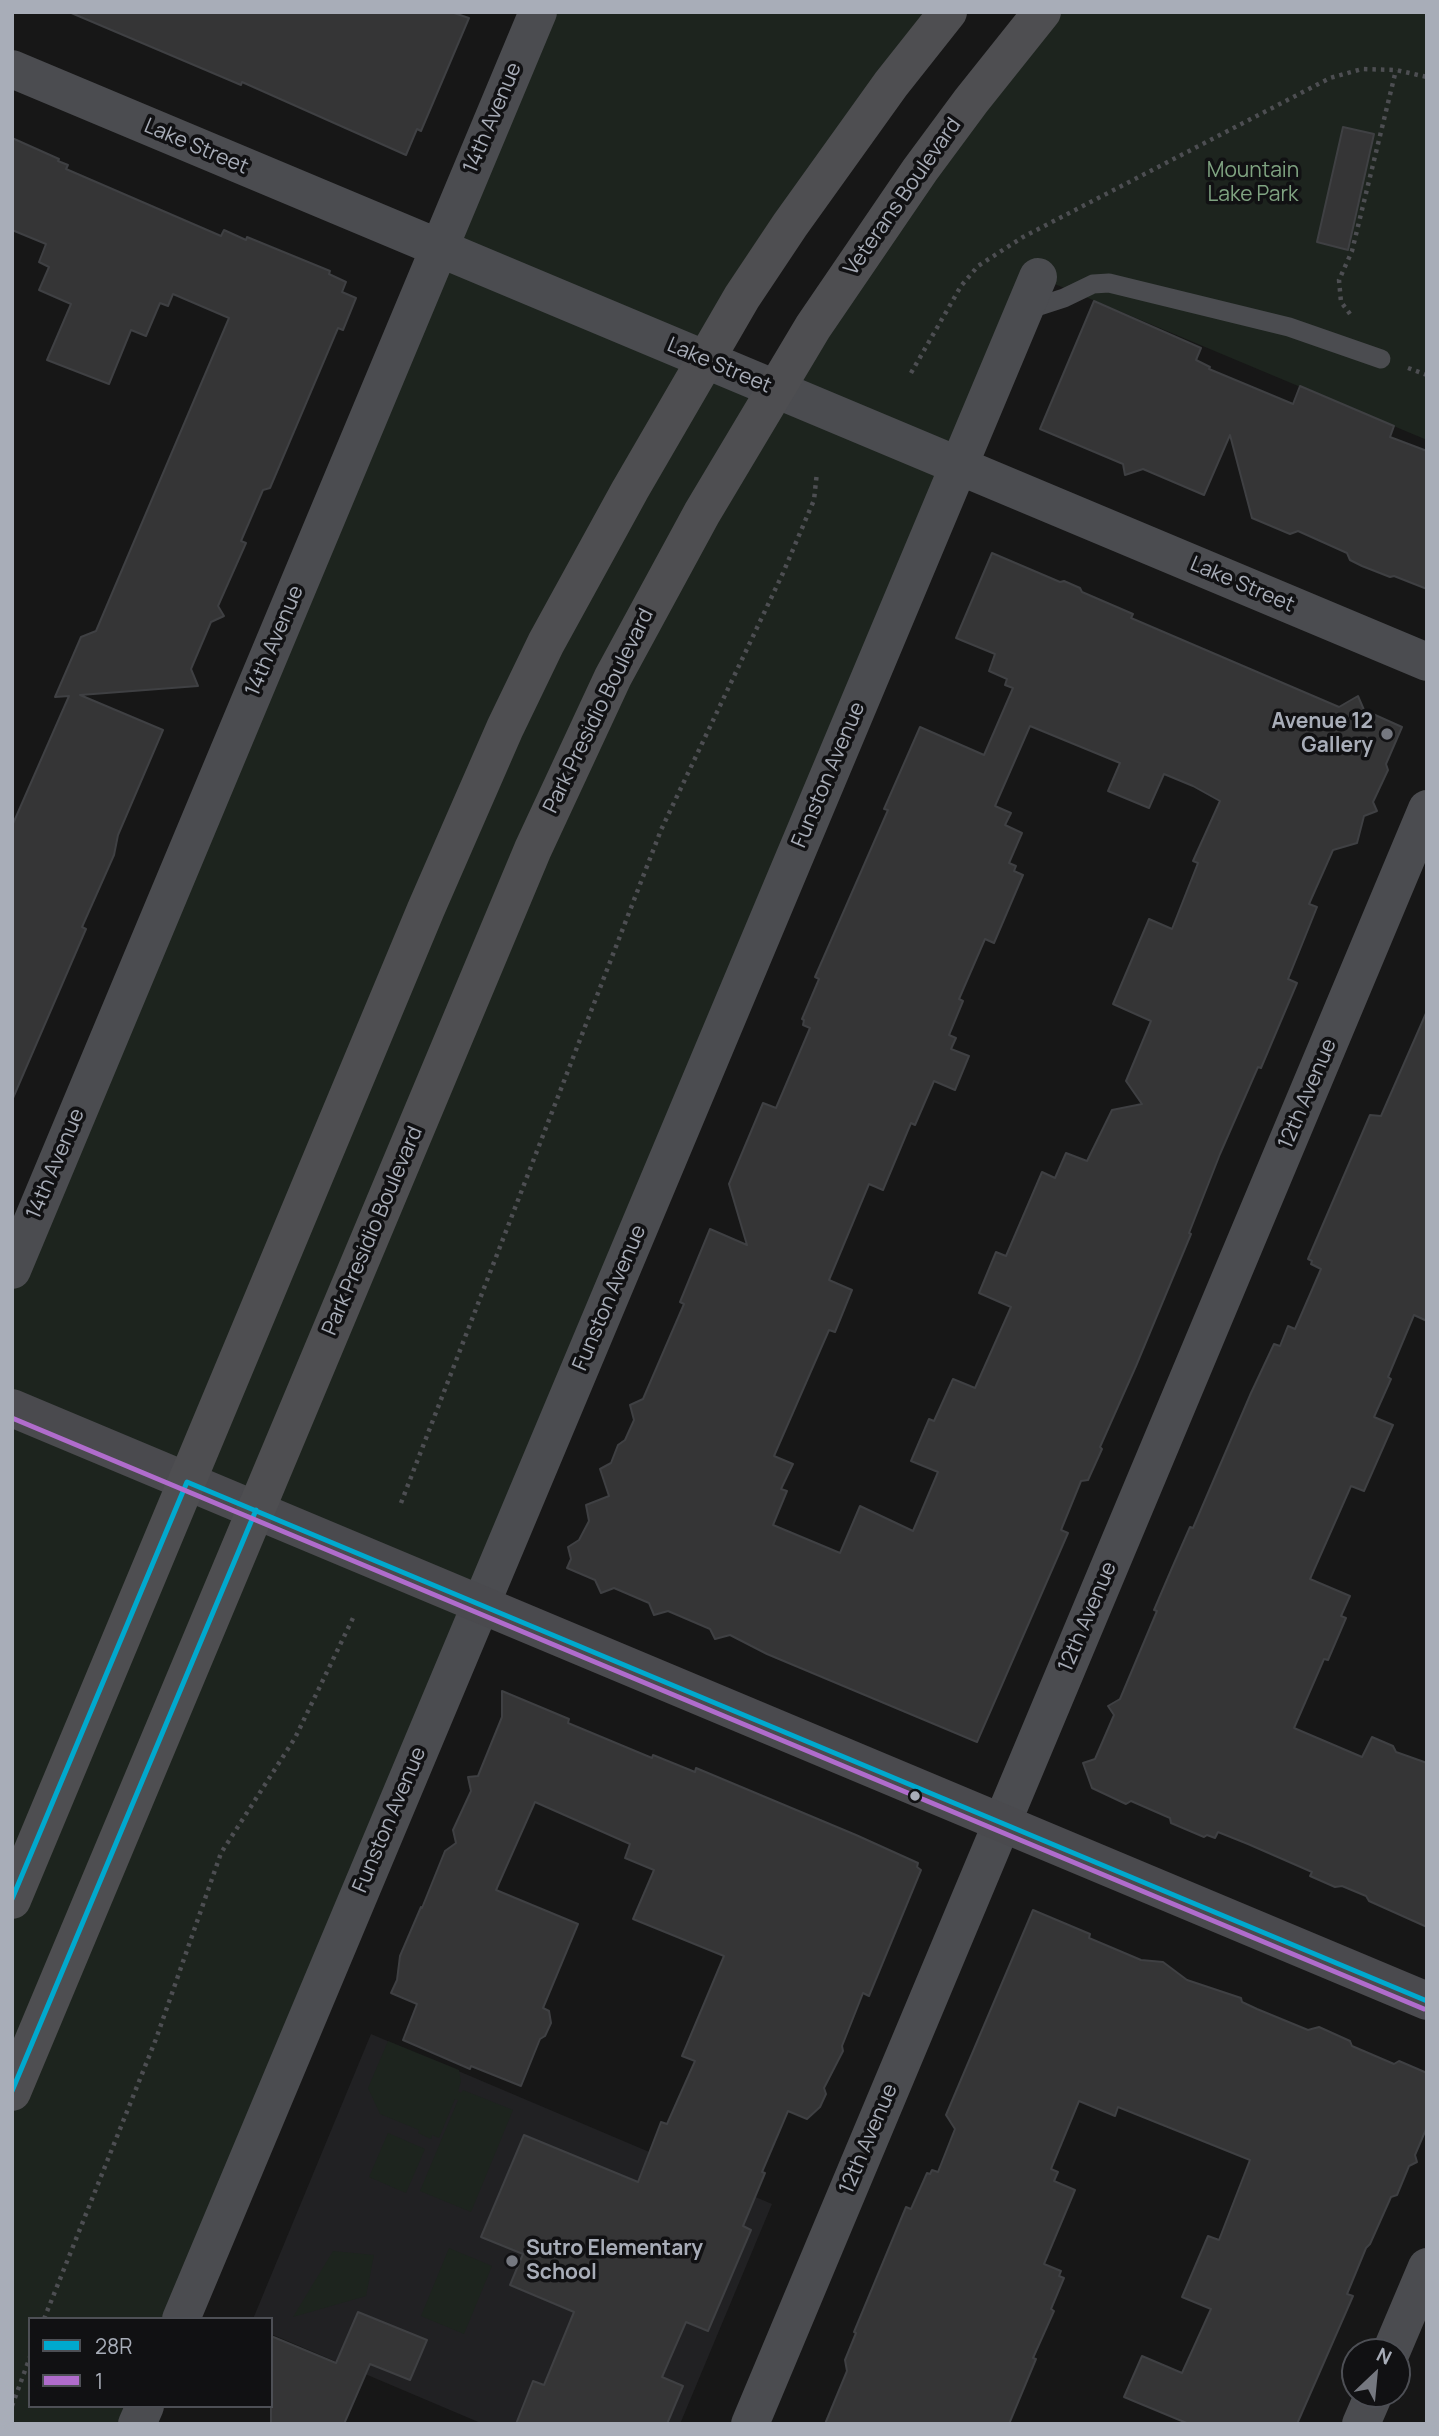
<!DOCTYPE html>
<style>
body{margin:0}
#map{position:relative;width:1439px;height:2436px;overflow:hidden;background:#171717;font-family:Manrope,sans-serif}
canvas{display:block}
.frame{position:absolute;inset:0;border:14px solid #a8adb8;pointer-events:none}
.legend{position:absolute;left:28px;top:2317px;width:245px;height:91px;box-sizing:border-box;background:#111113;border:2px solid #4d4f55;margin:0;padding:9px 12px;list-style:none;font-size:21px;color:#a8adb8}
.legend li{display:flex;align-items:center;gap:14px;height:35px}
.legend b{width:35px;border:2px solid #4d4f55}
.north{position:absolute;left:1341px;top:2338px;width:70px;height:70px;box-sizing:border-box;background:#111113;border:2px solid #4d4f55;border-radius:50%;rotate:26deg;font-size:19px;font-weight:700;line-height:28px;text-align:center;color:#a8adb8}
.north::after{content:'';display:block;margin:auto;width:24px;height:32px;background:#757880;clip-path:polygon(50% 0,100% 100%,50% 72%,0 100%)}
</style>
<div id="map">
<canvas width="1439" height="2436"></canvas>
<div class="frame"></div>
<ul class="legend">
<li><b style="height:9px;background:#00a9ce"></b>28R</li>
<li><b style="height:9px;background:#b06ccc"></b>1</li>
</ul>
<div class="north">N</div>
</div>
<script>
const c = document.querySelector('canvas').getContext('2d');
c.lineJoin = 'round';
function paint(path, color) {
  c.fillStyle = color;
  c.fill(path, 'evenodd');
}
function shape(rows) {
  const path = new Path2D();
  for (const r of rows) {
    path.moveTo(r[0], r[1]);
    for (let i = 2; i < r.length; i += 2) path.lineTo(r[i], r[i + 1]);
  }
  return path;
}
function trace(path, color, width, dash) {
  c.strokeStyle = color;
  c.lineWidth = width;
  c.lineCap = dash ? 'butt' : 'round';
  c.setLineDash(dash || []);
  c.stroke(path);
}
function write(font, color, halo, rows, align = 'center') {
  c.font = font + ' Manrope,sans-serif';
  c.lineWidth = 7;
  c.setLineDash([]);
  c.textBaseline = 'middle';
  c.strokeStyle = halo;
  c.fillStyle = color;
  for (const [text, x, y, turn = 0] of rows) {
    c.save();
    c.translate(x, y);
    c.rotate((+turn || 0) * Math.PI / 180);
    c.textAlign = isNaN(turn) ? turn : align;
    if (halo) c.strokeText(text, 0, 0);
    c.fillText(text, 0, 0);
    c.restore();
  }
}
paint(shape([
 [371,2034,772,2204,680,2424,483,2424,271,2334,271,2319,253,2319]
]), '#212123');
paint(shape([
 [534,12,948,12,707,360,776,390,1042,12,1427,12,1427,440,1038,277,181,2319,30,2319,30,2406,144,2406,137,2424,12,2424,12,1266],
 [388,2041,459,2070,461,2081,458,2091,461,2093,463,2090,513,2110,471,2212,420,2191,458,2100,455,2099,439,2138,432,2135,431,2139,418,2133,419,2130,380,2114,368,2088],
 [388,2133,425,2149,406,2193,369,2177],
 [449,2248,492,2266,464,2334,421,2316],
 [333,2251,374,2255,366,2296,293,2317]
]), '#1d241e');
const building = shape([
 [69,12,451,12,469,18,421,131,417,129,406,155,242,82,241,85,69,12],
 [1343,127,1374,134,1348,250,1317,242,1343,127],
 [12,138,59,159,58,161,68,165,66,169,221,236,224,230,246,240,247,237,330,271,329,274,346,282,342,292,356,298,343,330,338,328,270,488,263,490,241,541,246,543,218,606,224,616,211,622,191,669,198,686,80,695,163,730,118,835,114,855,82,927,86,929,13,1098,12,826,69,696,55,697,81,637,96,631,229,318,173,294,168,306,160,303,146,336,131,330,109,384,47,360,71,304,39,290,49,267,39,262,46,244,12,230,12,138],
 [1094,301,1201,348,1196,360,1210,367,1209,369,1293,404,1300,386,1394,426,1390,437,1427,451,1427,589,1394,576,1390,577,1362,566,1350,560,1347,553,1298,531,1290,534,1252,518,1230,435,1204,495,1143,469,1125,475,1123,464,1040,429,1094,301],
 [992,553,1060,582,1064,581,1080,588,1082,592,1133,614,1131,618,1339,707,1358,696,1364,710,1402,727,1386,764,1388,770,1373,802,1377,811,1364,816,1357,843,1333,850,1309,904,1317,907,1288,979,1297,983,1261,1068,1258,1067,1220,1154,1189,1233,1191,1234,1136,1366,1100,1447,1102,1449,1088,1480,1081,1481,1061,1530,1068,1533,977,1742,767,1654,730,1635,715,1639,710,1629,668,1611,654,1615,649,1603,614,1588,601,1593,595,1580,567,1568,571,1559,568,1547,579,1540,589,1521,586,1505,609,1496,600,1469,611,1463,618,1445,625,1440,634,1420,630,1405,643,1399,684,1304,680,1302,710,1229,747,1245,729,1184,763,1103,776,1108,810,1028,803,1025,804,1020,802,1019,819,979,815,977,888,810,884,809,920,727,984,755,1013,688,1005,685,1007,679,989,671,995,654,956,638,992,553],
 [1030,726,1120,763,1108,791,1149,808,1164,774,1193,786,1220,801,1193,861,1198,863,1172,929,1149,919,1113,1004,1151,1021,1126,1081,1142,1104,1112,1110,1087,1161,1066,1153,1055,1178,1042,1172,1006,1256,996,1252,979,1293,1011,1307,975,1388,953,1379,934,1421,929,1419,911,1461,938,1472,913,1531,860,1506,840,1553,773,1525,787,1491,781,1489,793,1464,774,1456,829,1330,835,1332,852,1290,829,1280,869,1184,883,1190,911,1123,915,1125,934,1081,955,1090,969,1056,951,1049,956,1038,949,1035,963,1001,959,999,985,939,994,943,1023,875,1014,871,1016,866,1009,863,1022,833,1005,825,1011,813,995,806,1030,726],
 [1427,1011,1427,1321,1414,1315,1388,1377,1391,1379,1374,1417,1393,1425,1364,1491,1351,1486,1310,1579,1350,1596,1341,1616,1346,1618,1328,1660,1324,1659,1294,1728,1362,1757,1372,1737,1393,1746,1396,1752,1427,1763,1427,1927,1369,1901,1366,1896,1342,1886,1335,1887,1310,1876,1312,1872,1248,1844,1218,1832,1215,1838,1207,1835,1204,1837,1171,1823,1170,1818,1131,1801,1126,1804,1092,1788,1083,1763,1095,1759,1114,1715,1108,1706,1120,1699,1157,1611,1154,1610,1172,1568,1190,1527,1193,1528,1251,1393,1274,1344,1280,1346,1288,1326,1295,1329,1321,1269,1311,1264,1312,1261,1308,1259,1370,1115,1381,1116,1427,1011],
 [502,1691,569,1719,568,1723,652,1758,653,1755,695,1772,696,1768,856,1835,918,1863,917,1867,921,1870,869,1996,863,1993,842,2046,843,2051,824,2088,826,2094,820,2107,807,2119,788,2111,762,2172,765,2173,743,2226,751,2230,708,2331,686,2322,662,2377,683,2386,667,2424,516,2424,533,2381,544,2385,574,2312,510,2285,523,2254,481,2237,524,2135,638,2182,661,2122,667,2124,695,2061,682,2056,724,1956,633,1919,654,1870,625,1858,630,1844,535,1802,496,1890,578,1924,543,2008,549,2011,551,2023,545,2036,540,2039,521,2086,471,2066,470,2069,403,2040,417,2004,391,1993,397,1980,400,1956,421,1907,422,1908,445,1851,456,1843,453,1830,471,1791,468,1777,478,1776,502,1717,502,1691],
 [1033,1910,1090,1934,1089,1938,1141,1960,1163,1962,1187,1980,1241,1998,1242,2002,1257,2009,1308,2030,1319,2027,1350,2041,1352,2046,1394,2064,1399,2061,1427,2073,1427,2127,1415,2155,1417,2162,1409,2166,1397,2195,1391,2197,1370,2244,1366,2248,1347,2294,1353,2296,1297,2424,1189,2424,1124,2397,1142,2356,1182,2373,1211,2309,1182,2297,1208,2236,1219,2240,1250,2160,1118,2107,1115,2116,1079,2101,1051,2169,1058,2172,1054,2181,1075,2190,1044,2264,1061,2271,1059,2276,1064,2278,1051,2309,1054,2311,1033,2358,1036,2359,1009,2424,825,2424,847,2371,845,2360,856,2333,854,2332,906,2207,911,2209,927,2173,930,2174,932,2170,938,2172,955,2129,946,2115,1033,1910],
 [358,2312,427,2340,410,2380,370,2364,344,2424,271,2424,271,2336,336,2363,358,2312]
]);
paint(building, '#353536');
trace(building, '#3f4043', 2);
trace(shape([
 [1350,314,1341,302,1339,280,1352,251,1396,70],
 [1408,368,1427,375],
 [911,373,961,286,978,266,1023,237,1330,78,1362,69,1396,70,1427,77],
 [401,1503,661,830,783,573,814,500,817,472],
 [44,2319,156,2039,221,1853,295,1738,353,1618],
 [12,2406,30,2357]
]), '#4d4e52', 4.5, [3.5, 5]);
trace(shape([
 [1024,311,1064,298,1093,284,1109,283,1289,327,1381,359]
]), '#4b4c50', 19);
trace(shape([
 [12,69,1427,662],
 [12,1270,538,12],
 [181,2319,1038,277],
 [1391,2352,1427,2267],
 [137,2424,145,2406],
 [750,2424,1427,809],
 [1361,2424,1374,2394]
]), '#4b4c50', 38);
trace(shape([
 [12,1408,1427,2001]
]), '#4a4a4e', 38);
trace(shape([
 [12,1900,426,909,505,728,546,643,630,490,742,297,790,225,891,84,948,12],
 [12,2092,533,849,613,677,702,513,813,327,920,170,971,101,1042,12]
]), '#4e4e51', 38);
trace(shape([
 [12,1899,187,1482,1427,2001],
 [12,2091,256,1510]
]), '#00a9ce', 5);
trace(shape([
 [12,1418,1424,2009]
]), '#b06ccc', 5);
for (const [x, y, r, color] of [
 [1387,734,7,"#757880"],
 [915,1796,6,"#a8adb8"],
 [512,2261,7,"#757880"]
]) {
  const dot = new Path2D();
  dot.arc(x, y, r, 0, 2 * Math.PI);
  c.fillStyle = color;
  c.fill(dot);
  trace(dot, '#111113', 2.5);
}
write('21px', '#a8adb8', '#111113', [
 ["14th Avenue",493,118,-67],
 ["Lake Street",196,147,23],
 ["Veterans Boulevard",903,197,-55],
 ["Lake Street",719,366,23],
 ["Lake Street",1242,585,23],
 ["14th Avenue",275,641,-67],
 ["Park Presidio Boulevard",599,711,-64],
 ["Funston Avenue",829,775,-67],
 ["12th Avenue",1308,1094,-67],
 ["14th Avenue",56,1164,-67],
 ["Park Presidio Boulevard",373,1231,-67],
 ["Funston Avenue",610,1298,-67],
 ["12th Avenue",1088,1617,-67],
 ["Funston Avenue",390,1820,-67],
 ["12th Avenue",869,2139,-67]
]);
write('21px', '#7fa381', '#111113', [
 ["Mountain",1253,171],
 ["Lake Park",1253,195]
]);
write('bold 21px', '#a8adb8', '#111113', [
 ["Avenue 12",1373,722],
 ["Gallery",1373,746],
 ["Sutro Elementary",526,2249,"left"],
 ["School",526,2273,"left"]
], 'right');
</script>
